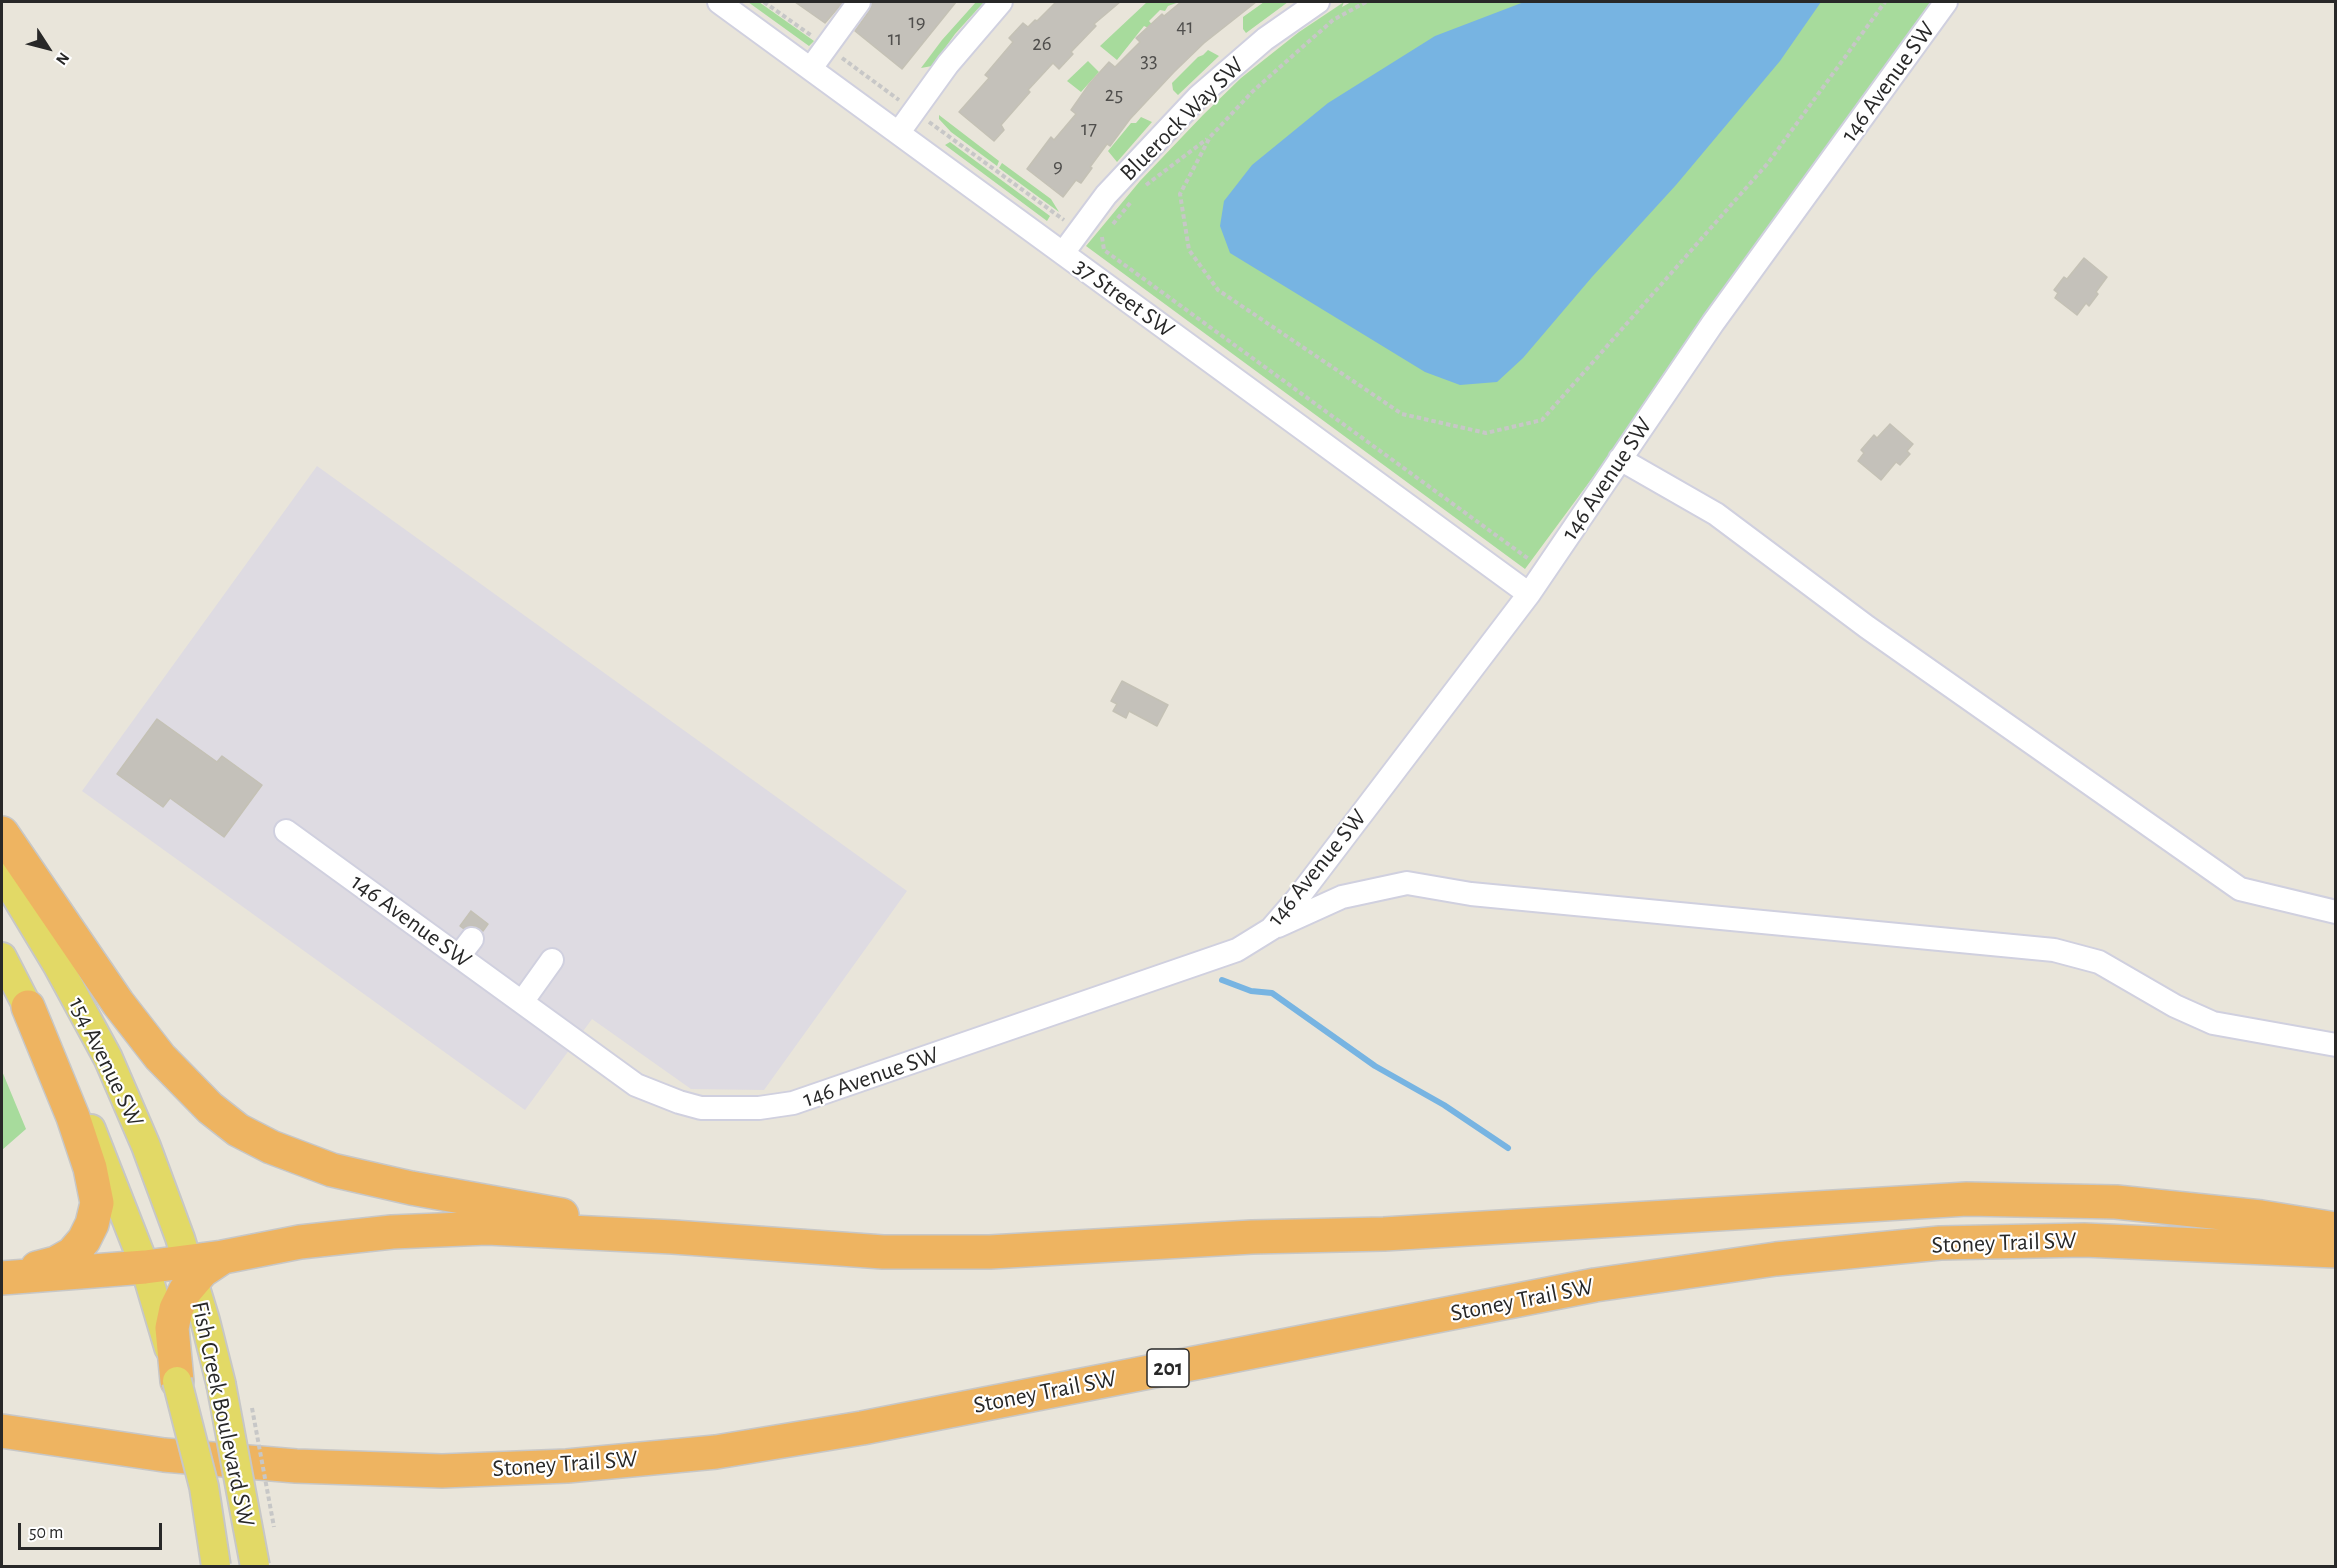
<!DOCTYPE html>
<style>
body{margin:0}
#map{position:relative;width:2337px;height:1568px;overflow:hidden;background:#e9e5da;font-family:"Alegreya Sans",sans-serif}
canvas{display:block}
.frame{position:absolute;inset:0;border:3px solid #282828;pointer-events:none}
.north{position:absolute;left:18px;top:18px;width:60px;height:60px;-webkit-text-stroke:4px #fff;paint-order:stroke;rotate:126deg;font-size:16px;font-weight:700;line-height:24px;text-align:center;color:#282828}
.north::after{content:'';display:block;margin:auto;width:21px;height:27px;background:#282828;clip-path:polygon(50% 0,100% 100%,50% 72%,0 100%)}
.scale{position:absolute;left:18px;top:1523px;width:144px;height:27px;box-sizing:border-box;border:3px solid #282828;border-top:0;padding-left:8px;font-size:18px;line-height:21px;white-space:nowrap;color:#282828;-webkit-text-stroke:4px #fff;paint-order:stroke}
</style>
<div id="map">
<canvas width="2337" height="1568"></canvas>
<div class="frame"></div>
<div class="north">N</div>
<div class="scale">50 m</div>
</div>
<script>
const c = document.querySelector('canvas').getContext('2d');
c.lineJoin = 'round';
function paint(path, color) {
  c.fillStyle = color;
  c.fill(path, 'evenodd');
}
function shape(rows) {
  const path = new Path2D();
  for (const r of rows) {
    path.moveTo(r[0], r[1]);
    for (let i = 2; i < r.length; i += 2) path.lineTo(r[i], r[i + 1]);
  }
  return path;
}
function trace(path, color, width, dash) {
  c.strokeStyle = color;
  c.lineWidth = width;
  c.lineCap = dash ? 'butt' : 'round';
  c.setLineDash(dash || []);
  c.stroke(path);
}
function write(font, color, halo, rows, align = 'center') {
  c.font = font + ' "Alegreya Sans",sans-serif';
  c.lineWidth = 4.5;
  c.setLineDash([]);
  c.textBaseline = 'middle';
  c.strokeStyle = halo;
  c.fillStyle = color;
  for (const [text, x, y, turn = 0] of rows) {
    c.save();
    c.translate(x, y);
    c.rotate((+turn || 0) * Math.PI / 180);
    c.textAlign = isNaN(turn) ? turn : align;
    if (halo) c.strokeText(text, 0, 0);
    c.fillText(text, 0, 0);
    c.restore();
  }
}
paint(shape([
 [317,466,907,891,764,1090,691,1089,592,1019,525,1110,82,791]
]), '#dedbe2');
paint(shape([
 [748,2,759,2,814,41,809,46],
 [976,2,984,2,955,34,932,66,921,68,942,40],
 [1147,2,1179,2,1168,6,1165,11,1160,10,1149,21,1159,33,1144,26,1117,60,1100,46],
 [1264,2,1288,2,1246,33,1243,29,1243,17],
 [1344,2,1342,7,1351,2,1944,2,1525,569,1086,246,1140,181,1203,115,1241,78,1299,32],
 [1208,50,1219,56,1178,95,1173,90,1172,83,1198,57,1203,55],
 [1088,61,1099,72,1081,92,1067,81],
 [939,115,999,161,997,166,951,132,939,119],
 [1141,117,1152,122,1117,162,1108,151,1131,123,1136,123],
 [950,142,1050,216,1047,221,945,145],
 [1002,163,1051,199,1059,212,999,168],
 [2,1071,26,1129,2,1150]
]), '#a7db9c');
paint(shape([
 [1524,2,1821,2,1780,61,1676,185,1592,277,1523,358,1497,382,1460,385,1425,372,1230,253,1220,226,1224,201,1252,165,1328,103,1435,36]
]), '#77b4e2');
trace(shape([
 [1222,980,1251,991,1272,993,1375,1066,1444,1105,1508,1148]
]), '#77b4e2', 6);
const building = shape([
 [795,2,843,2,825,23,795,2],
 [872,2,956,2,902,69,855,31,870,10,872,2],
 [1056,2,1120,2,1094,24,1096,26,1071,52,1073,54,1059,69,1053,63,1028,90,1030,92,1001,125,1004,130,994,141,959,112,989,78,985,75,1013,42,1009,38,1023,23,1028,27,1035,20,1037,21,1056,2],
 [1181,2,1256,2,1204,43,1174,72,1130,119,1110,146,1107,144,1090,167,1092,168,1081,183,1076,180,1063,197,1027,169,1051,137,1054,140,1076,114,1071,110,1090,83,1109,62,1115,67,1140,42,1136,38,1162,14,1164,16,1181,2],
 [2084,258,2107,277,2096,292,2098,294,2089,306,2086,303,2077,315,2055,298,2058,293,2054,290,2064,277,2067,279,2084,258],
 [1890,424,1913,444,1907,451,1910,454,1900,465,1896,462,1881,480,1858,461,1864,453,1861,450,1874,435,1877,438,1890,424],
 [1122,681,1168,705,1157,726,1129,711,1126,718,1113,711,1117,704,1111,701,1122,681],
 [157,719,217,762,222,756,262,785,224,837,170,798,163,807,117,774,157,719],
 [471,911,488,924,483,931,474,926,464,929,460,926,471,911]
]);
paint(building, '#c4c1ba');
trace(building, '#c4c1b5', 1.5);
const minor = shape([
 [719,2,1529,594],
 [811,68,859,2],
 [899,132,948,64,1001,2],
 [1063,253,1106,195,1199,96,1265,39,1318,2],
 [1620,459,1716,514,1867,627,2240,889,2336,912],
 [286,831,636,1085,679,1102,701,1108,759,1108,793,1103,1237,950,1271,929,1297,899,1529,594,1713,323,1946,2],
 [1278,926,1342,897,1407,883,1471,894,2054,950,2099,962,2175,1006,2213,1023,2336,1045],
 [459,956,472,939],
 [522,1002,552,960]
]);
const major = shape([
 [2,873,58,966,108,1058,146,1146,180,1238,205,1320,221,1384],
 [2,957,38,1027],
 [91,1129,145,1267,169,1348]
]);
const highway = shape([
 [2,833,118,1003,160,1057,210,1108,238,1130,271,1147,332,1170,411,1188,562,1215],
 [28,1007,73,1117,90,1168,97,1203,92,1224,84,1240,72,1254,56,1263,37,1268],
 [2,1278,145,1267,223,1257,300,1242,392,1232,487,1228,673,1237,883,1252,990,1252,1252,1237,1384,1234,1967,1199,2116,1202,2261,1217,2336,1229],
 [177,1381,172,1328,176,1309,185,1291,202,1271,223,1257],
 [2,1431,164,1455,296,1466,442,1471,567,1466,716,1452,862,1428,1595,1285,1776,1259,1940,1243,2084,1240,2336,1251]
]);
trace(minor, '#d0d0df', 26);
trace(major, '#c7c7c7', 32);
trace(highway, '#c7c7c7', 36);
trace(shape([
 [764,2,812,36],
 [1366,2,1333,20,1253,91,1210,137,1180,194,1189,250,1218,290,1402,414,1486,433,1542,420,1768,163,1885,2],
 [842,58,899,100],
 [929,122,1064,220],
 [1146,185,1207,139],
 [1113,224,1131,202],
 [1102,237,1104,250,1530,560]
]), '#c7c7c7', 4, [4.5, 3]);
trace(minor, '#fff', 22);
trace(major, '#e2d966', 28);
trace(highway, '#eeb461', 33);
const majorBridge = shape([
 [177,1381,204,1487,216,1566],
 [221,1384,255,1566]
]);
trace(majorBridge, '#c7c7c7', 32, []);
trace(shape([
 [252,1408,274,1527]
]), '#c7c7c7', 4, [4.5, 3]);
trace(majorBridge, '#e2d966', 28);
write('21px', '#4f4e4c', null, [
 ["19",917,22],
 ["41",1185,27],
 ["11",895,39],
 ["26",1042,44],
 ["33",1149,61],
 ["25",1114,95],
 ["17",1089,129],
 ["9",1058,166]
]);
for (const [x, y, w] of [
 [1168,1368,42]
]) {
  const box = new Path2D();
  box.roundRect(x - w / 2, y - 19, w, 38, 4.5);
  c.fillStyle = '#fff';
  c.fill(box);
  trace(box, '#282828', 1.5);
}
write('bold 22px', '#282828', null, [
 ["201",1168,1368]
]);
write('24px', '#282828', '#fff', [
 ["146 Avenue SW",1888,82,-54],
 ["Bluerock Way SW",1182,119,-45],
 ["37 Street SW",1124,298,36],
 ["146 Avenue SW",1607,479,-56],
 ["146 Avenue SW",1317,868,-51],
 ["146 Avenue SW",411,921,36],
 ["154 Avenue SW",106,1062,64],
 ["146 Avenue SW",871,1077,-19],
 ["Stoney Trail SW",2004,1243,-2],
 ["Stoney Trail SW",1522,1300,-11],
 ["Stoney Trail SW",1045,1392,-11],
 ["Fish Creek Boulevard SW",223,1414,78],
 ["Stoney Trail SW",565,1464,-4]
]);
</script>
